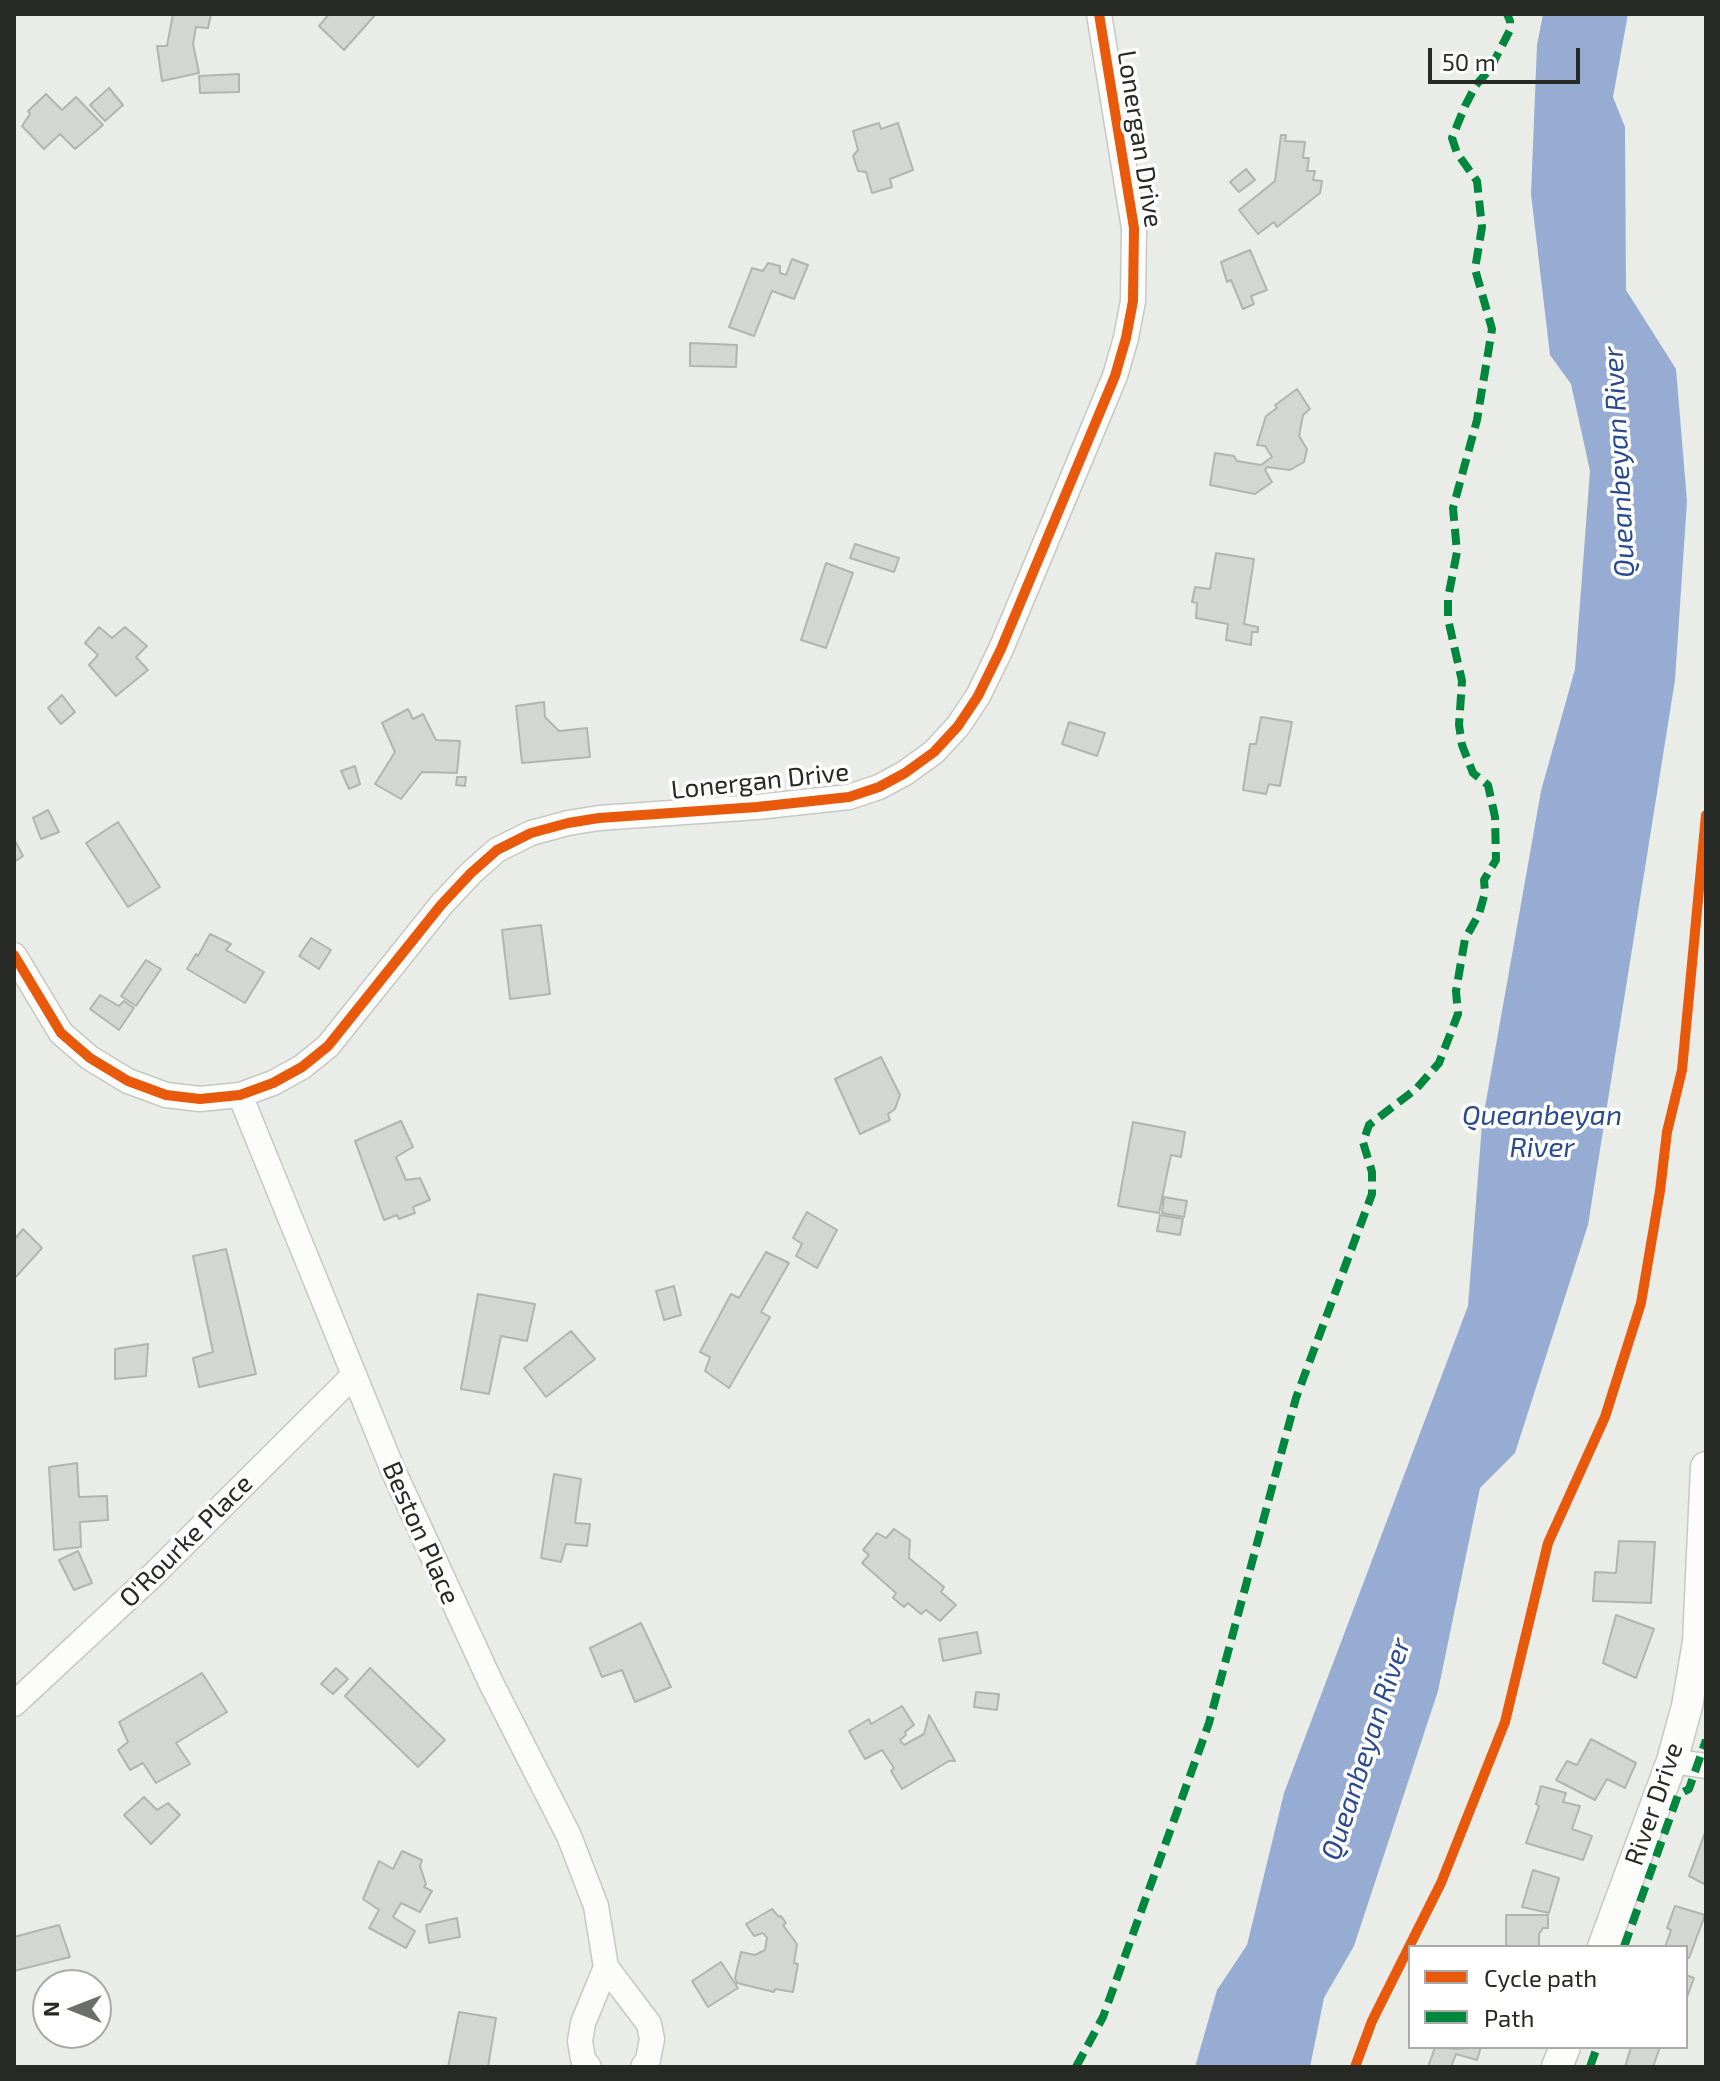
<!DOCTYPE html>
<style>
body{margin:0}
#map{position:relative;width:1720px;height:2081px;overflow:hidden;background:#eaede7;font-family:"Exo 2",sans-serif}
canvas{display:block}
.frame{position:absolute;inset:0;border:16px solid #272925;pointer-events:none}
.legend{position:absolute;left:1408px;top:1945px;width:280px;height:104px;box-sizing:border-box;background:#fff;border:2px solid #a9a9a8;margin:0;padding:10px 14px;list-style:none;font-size:24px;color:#272925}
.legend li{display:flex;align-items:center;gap:16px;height:40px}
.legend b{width:40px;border:2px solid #a9a9a8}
.north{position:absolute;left:32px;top:1969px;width:80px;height:80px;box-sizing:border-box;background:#fff;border:2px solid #a9a9a8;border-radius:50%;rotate:270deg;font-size:22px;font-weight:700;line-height:32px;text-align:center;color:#272925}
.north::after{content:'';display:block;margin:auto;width:28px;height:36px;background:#6b6e69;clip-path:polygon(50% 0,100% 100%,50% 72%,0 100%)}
.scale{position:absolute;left:1428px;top:48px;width:152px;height:36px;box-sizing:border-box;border:4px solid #272925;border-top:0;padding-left:10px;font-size:24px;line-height:28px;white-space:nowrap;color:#272925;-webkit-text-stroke:6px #fff;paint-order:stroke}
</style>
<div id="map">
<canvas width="1720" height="2081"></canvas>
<div class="frame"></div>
<ul class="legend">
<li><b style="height:10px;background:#e8590c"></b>Cycle path</li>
<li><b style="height:10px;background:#00873e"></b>Path</li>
</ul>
<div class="north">N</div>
<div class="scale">50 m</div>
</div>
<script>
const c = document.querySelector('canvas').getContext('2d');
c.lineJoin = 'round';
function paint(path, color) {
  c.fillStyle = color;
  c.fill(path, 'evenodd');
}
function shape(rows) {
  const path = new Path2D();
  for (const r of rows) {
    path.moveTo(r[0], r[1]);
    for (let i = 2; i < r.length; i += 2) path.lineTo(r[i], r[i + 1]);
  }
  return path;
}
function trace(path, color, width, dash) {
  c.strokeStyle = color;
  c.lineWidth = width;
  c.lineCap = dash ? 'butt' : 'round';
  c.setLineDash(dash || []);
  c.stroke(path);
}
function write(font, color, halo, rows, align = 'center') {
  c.font = font + ' "Exo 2",sans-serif';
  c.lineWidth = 7;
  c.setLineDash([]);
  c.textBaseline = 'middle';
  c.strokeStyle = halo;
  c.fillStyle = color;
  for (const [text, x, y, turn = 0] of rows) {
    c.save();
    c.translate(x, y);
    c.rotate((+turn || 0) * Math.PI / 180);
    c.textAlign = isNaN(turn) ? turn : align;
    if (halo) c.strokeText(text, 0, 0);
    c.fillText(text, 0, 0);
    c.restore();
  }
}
paint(shape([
 [1543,14,1628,14,1613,97,1625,127,1626,290,1676,369,1687,501,1675,680,1588,1225,1515,1453,1480,1488,1438,1691,1354,1946,1324,1998,1310,2067,1195,2067,1217,1990,1247,1945,1284,1793,1468,1306,1482,1124,1541,791,1575,669,1590,471,1571,384,1550,355,1531,194,1537,45]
]), '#97acd2');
const building = shape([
 [173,14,211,14,208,28,196,27,193,44,199,73,162,81,157,46,167,46,173,14],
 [329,14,376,14,344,50,319,26,329,14],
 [239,74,239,92,200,93,199,76,239,74],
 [109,88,123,105,105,121,90,105,109,88],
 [46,94,62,110,76,97,103,125,75,149,60,134,44,149,22,126,30,114,28,111,46,94],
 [879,123,881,129,898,123,913,170,890,179,892,187,872,193,866,172,858,171,853,156,858,150,853,131,879,123],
 [1281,135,1286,135,1285,141,1305,142,1303,158,1309,158,1307,171,1315,171,1313,180,1322,181,1320,193,1277,227,1274,222,1258,234,1239,210,1275,181,1281,135],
 [1246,169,1255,180,1239,192,1230,182,1246,169],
 [1250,250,1267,290,1251,296,1254,304,1243,309,1231,280,1227,282,1221,262,1250,250],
 [792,259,808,265,794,299,772,291,754,336,729,327,752,268,763,271,768,263,780,266,780,273,786,275,792,259],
 [690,343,737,345,736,367,690,366,690,343],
 [1297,389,1310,409,1303,415,1299,436,1307,449,1304,462,1290,470,1267,467,1265,470,1272,482,1255,494,1210,485,1215,453,1234,456,1237,461,1261,465,1272,457,1265,446,1257,445,1266,416,1277,408,1275,405,1297,389],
 [855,544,899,558,894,572,850,558,855,544],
 [1216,553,1254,559,1244,624,1258,627,1258,632,1252,632,1251,645,1226,640,1228,624,1196,618,1197,603,1192,602,1195,587,1210,589,1216,553],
 [826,563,853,573,826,648,801,640,826,563],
 [99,627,112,638,125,627,147,646,136,657,148,670,116,696,89,665,98,655,85,643,99,627],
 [62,695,75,712,61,724,48,708,62,695],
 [544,702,545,717,559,731,587,728,590,757,522,763,516,706,544,702],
 [408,709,413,719,423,714,436,740,460,741,457,773,422,772,401,799,375,784,395,752,382,723,408,709],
 [1261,717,1292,722,1280,786,1269,784,1266,794,1243,790,1250,744,1256,744,1261,717],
 [1069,722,1105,733,1097,756,1062,744,1069,722],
 [355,766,360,784,349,789,341,771,355,766],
 [457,777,466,777,465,786,456,785,457,777],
 [48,810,59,832,41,839,33,818,48,810],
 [118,822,160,887,128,907,86,843,118,822],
 [14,839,23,856,14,862,14,839],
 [541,925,550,994,510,999,502,930,541,925],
 [210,934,231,944,226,950,264,972,245,1003,187,969,196,954,198,956,210,934],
 [311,938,331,950,319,969,299,956,311,938],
 [146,960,161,969,136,1006,121,996,146,960],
 [100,995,119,1006,124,1001,134,1008,119,1030,90,1009,100,995],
 [881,1057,900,1095,895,1109,888,1114,890,1120,860,1134,835,1079,881,1057],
 [401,1121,413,1147,396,1157,406,1180,420,1178,430,1200,413,1207,415,1213,399,1219,397,1215,384,1220,355,1141,401,1121],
 [1133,1122,1185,1132,1181,1157,1171,1155,1159,1213,1118,1206,1133,1122],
 [1164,1197,1187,1201,1184,1217,1162,1213,1164,1197],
 [807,1212,837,1230,817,1268,796,1256,802,1244,793,1238,807,1212],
 [1160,1215,1183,1219,1180,1235,1157,1231,1160,1215],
 [23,1229,42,1248,14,1279,14,1240,23,1229],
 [226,1249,256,1374,199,1387,193,1358,213,1352,193,1256,226,1249],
 [766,1252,789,1263,761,1312,770,1317,729,1388,705,1371,710,1357,700,1352,731,1294,739,1298,766,1252],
 [674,1286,681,1315,664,1320,656,1291,674,1286],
 [478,1294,535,1304,527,1341,501,1336,489,1394,461,1389,478,1294],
 [571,1331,595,1359,546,1397,524,1368,571,1331],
 [148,1344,146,1376,115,1379,115,1349,148,1344],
 [77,1463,79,1497,107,1496,108,1520,80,1522,81,1547,54,1550,49,1467,77,1463],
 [554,1474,581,1479,575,1523,590,1524,587,1546,566,1544,561,1562,541,1558,554,1474],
 [894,1529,910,1540,909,1558,944,1587,941,1592,956,1605,940,1621,926,1610,921,1614,908,1603,904,1607,893,1598,896,1593,862,1563,869,1555,863,1550,877,1533,886,1538,894,1529],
 [1619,1541,1655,1542,1651,1603,1593,1601,1595,1572,1616,1573,1619,1541],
 [78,1551,92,1583,74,1590,59,1560,78,1551],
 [1616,1615,1654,1629,1636,1678,1603,1663,1616,1615],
 [641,1623,671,1687,635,1702,622,1670,602,1677,590,1648,641,1623],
 [977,1632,981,1653,943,1661,939,1639,977,1632],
 [336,1668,348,1679,333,1694,321,1684,336,1668],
 [370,1668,445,1740,418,1767,345,1696,370,1668],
 [202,1673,227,1712,176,1743,190,1764,156,1783,143,1763,130,1770,118,1750,128,1742,119,1722,202,1673],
 [976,1692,999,1694,997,1710,974,1707,976,1692],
 [902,1706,914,1725,905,1732,906,1735,900,1740,904,1745,924,1734,929,1715,955,1761,949,1761,902,1789,891,1771,894,1768,882,1750,865,1759,849,1731,869,1719,871,1724,902,1706],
 [1591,1739,1636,1763,1625,1788,1607,1779,1595,1800,1556,1780,1567,1761,1577,1765,1591,1739],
 [1541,1786,1566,1793,1563,1802,1580,1806,1572,1829,1592,1836,1583,1860,1526,1843,1539,1806,1536,1804,1541,1786],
 [144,1797,157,1810,168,1803,180,1815,151,1844,124,1815,144,1797],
 [1706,1830,1706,1885,1689,1876,1706,1830],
 [402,1851,422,1860,420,1866,426,1884,424,1887,432,1891,420,1912,401,1903,393,1917,415,1931,406,1948,369,1928,379,1910,363,1899,379,1861,393,1869,402,1851],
 [1533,1870,1559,1878,1549,1913,1522,1907,1533,1870],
 [1675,1906,1705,1915,1689,1958,1686,1956,1686,1947,1665,1947,1671,1930,1667,1928,1675,1906],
 [772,1909,779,1917,781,1916,786,1923,783,1925,797,1944,794,1963,798,1964,793,1992,775,1989,774,1992,737,1983,735,1978,741,1952,755,1955,765,1950,767,1938,763,1933,754,1936,746,1924,772,1909],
 [1506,1915,1548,1915,1548,1928,1543,1928,1539,1934,1539,1947,1506,1947,1506,1915],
 [457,1918,460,1937,429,1943,426,1925,457,1918],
 [59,1925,70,1957,14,1971,14,1937,59,1925],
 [721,1962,738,1988,708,2007,692,1981,721,1962],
 [1686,1975,1694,1978,1686,2000,1686,1975],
 [459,2012,496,2018,488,2067,448,2067,459,2012],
 [1435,2047,1457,2049,1481,2047,1477,2060,1456,2054,1451,2067,1428,2067,1435,2047],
 [1631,2047,1660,2047,1653,2067,1617,2067,1625,2067,1631,2047]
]);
paint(building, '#d4d6d1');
trace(building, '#b2b4b0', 2);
const minor = shape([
 [14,955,61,1033,90,1058,128,1081,166,1095,200,1099,240,1095,273,1083,302,1067,328,1046,441,905,471,873,497,850,531,833,568,823,599,818,757,807,849,797,879,787,905,773,934,752,958,726,978,696,1001,649,1115,376,1126,338,1133,301,1134,228,1099,14],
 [240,1095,392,1468,491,1683,569,1836,596,1906,606,1967],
 [14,1704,153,1575,354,1375],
 [1672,1761,1706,1766],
 [589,2067,583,2059,580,2041,583,2023,606,1967,649,2024,652,2039,648,2060,643,2067]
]);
const tertiary = shape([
 [1603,1947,1672,1761,1687,1706,1698,1642,1706,1467],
 [1557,2067,1565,2047]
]);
trace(minor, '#c5c8c3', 27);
trace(tertiary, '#c5c8c3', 33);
trace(minor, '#fcfcfb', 24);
trace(tertiary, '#fcfcfb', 30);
trace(shape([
 [1624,1947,1678,1795,1689,1789,1706,1740],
 [1076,2067,1103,2017,1209,1723,1296,1398,1372,1194,1372,1172,1363,1142,1369,1125,1416,1089,1439,1063,1458,1014,1456,991,1465,939,1479,914,1485,893,1484,880,1496,860,1495,817,1488,785,1473,773,1462,745,1459,725,1462,681,1448,619,1448,598,1457,552,1453,508,1477,420,1492,329,1475,269,1482,227,1477,181,1457,153,1452,138,1465,106,1476,85,1490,69,1510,30,1510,21,1507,14],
 [1590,2067,1597,2047]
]), '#00873e', 8, [16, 8]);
trace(shape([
 [14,955,61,1033,90,1058,128,1081,166,1095,200,1099,240,1095,273,1083,302,1067,328,1046,441,905,471,873,497,850,531,833,568,823,599,818,757,807,849,797,879,787,905,773,934,752,958,726,978,696,1001,649,1115,376,1126,338,1133,301,1134,228,1099,14],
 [1355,2067,1372,2021,1441,1883,1505,1722,1548,1543,1605,1417,1641,1303,1660,1191,1667,1132,1682,1070,1706,815]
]), '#e8590c', 10);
write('26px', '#272925', '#fff', [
 ["Lonergan Drive",1140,139,81],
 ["Lonergan Drive",760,781,-6],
 ["Beston Place",421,1533,66],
 ["O'Rourke Place",186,1541,-45],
 ["River Drive",1654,1804,-71]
]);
write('italic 28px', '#2a4a8f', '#fff', [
 ["Queanbeyan River",1619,462,-93],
 ["Queanbeyan",1542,1116],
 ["River",1542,1148],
 ["Queanbeyan River",1366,1749,-72]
]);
</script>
